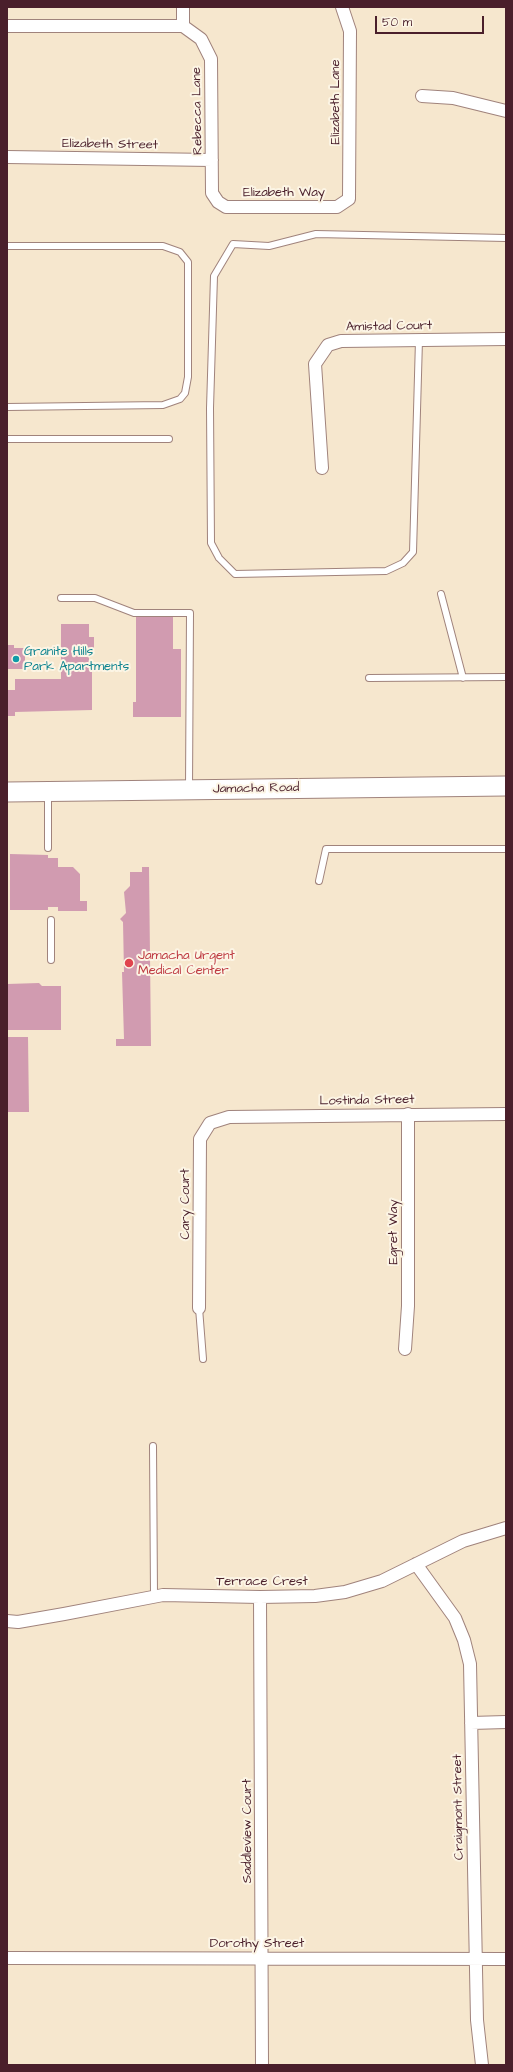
<!DOCTYPE html>
<style>
body{margin:0}
#map{position:relative;width:513px;height:2072px;overflow:hidden;background:#f6e7ce;font-family:"Architects Daughter",sans-serif}
canvas{display:block}
.frame{position:absolute;inset:0;border:8px solid #4a1f2b;pointer-events:none}
.scale{position:absolute;left:375px;top:16px;width:109px;height:18px;box-sizing:border-box;border:2px solid #4a1f2b;border-top:0;padding-left:5px;font-size:12px;line-height:14px;white-space:nowrap;color:#4a1f2b;-webkit-text-stroke:3px #fcf5e5;paint-order:stroke}
</style>
<div id="map">
<canvas width="513" height="2072"></canvas>
<div class="frame"></div>
<div class="scale">50 m</div>
</div>
<script>
const c = document.querySelector('canvas').getContext('2d');
c.lineJoin = 'round';
function paint(path, color) {
  c.fillStyle = color;
  c.fill(path, 'evenodd');
}
function shape(rows) {
  const path = new Path2D();
  for (const r of rows) {
    path.moveTo(r[0], r[1]);
    for (let i = 2; i < r.length; i += 2) path.lineTo(r[i], r[i + 1]);
  }
  return path;
}
function trace(path, color, width, dash) {
  c.strokeStyle = color;
  c.lineWidth = width;
  c.lineCap = dash ? 'butt' : 'round';
  c.setLineDash(dash || []);
  c.stroke(path);
}
function write(font, color, halo, rows, align = 'center') {
  c.font = font + ' "Architects Daughter",sans-serif';
  c.lineWidth = 4;
  c.setLineDash([]);
  c.textBaseline = 'middle';
  c.strokeStyle = halo;
  c.fillStyle = color;
  for (const [text, x, y, turn = 0] of rows) {
    c.save();
    c.translate(x, y);
    c.rotate((+turn || 0) * Math.PI / 180);
    c.textAlign = isNaN(turn) ? turn : align;
    if (halo) c.strokeText(text, 0, 0);
    c.fillText(text, 0, 0);
    c.restore();
  }
}
paint(shape([
 [136,617,173,617,173,649,181,649,181,717,133,717,133,702,136,702],
 [61,624,89,624,89,637,94,637,94,655,89,655,89,667,92,667,92,710,15,712,15,716,7,716,7,690,15,690,15,679,61,679],
 [7,645,14,645,14,648,25,648,25,669,7,669],
 [10,854,48,855,48,858,58,858,58,867,73,867,80,874,80,901,87,901,87,911,58,911,58,907,48,907,48,910,10,910],
 [142,867,149,867,151,1046,116,1046,116,1039,124,1039,122,972,124,972,123,922,120,919,126,913,124,892,130,886,130,872,142,872],
 [39,983,42,986,61,986,61,1030,7,1030,7,984],
 [7,1037,28,1037,29,1112,7,1112]
]), '#d19bb0');
const service = shape([
 [7,246,163,246,180,252,188,262,188,377,185,393,180,399,163,405,7,407],
 [419,340,413,552,403,563,386,571,235,574,219,558,211,543,210,408,214,276,233,244,269,246,316,234,506,238],
 [7,439,169,439],
 [441,594,463,678],
 [61,598,95,598,134,613,190,613,189,788],
 [369,678,506,677],
 [48,793,48,848],
 [319,881,326,849,506,849],
 [51,960,51,920],
 [199,1308,203,1359],
 [153,1446,154,1596]
]);
const minor = shape([
 [183,7,183,26,201,39,211,59,212,193,218,202,226,207,337,207,349,199,350,31,342,7],
 [7,26,183,26],
 [422,96,453,98,506,111],
 [7,157,212,160],
 [322,468,315,364,328,345,341,341,506,339],
 [199,1308,200,1139,210,1123,229,1117,506,1114],
 [405,1349,408,1306,408,1114],
 [416,1564,455,1618,464,1640,470,1664,477,2020,482,2065],
 [260,1597,262,2065],
 [7,1621,18,1622,64,1614,163,1595,260,1597,315,1596,345,1592,382,1581,463,1541,506,1528],
 [471,1723,506,1722],
 [7,1958,506,1959]
]);
const primary = shape([
 [7,792,506,786]
]);
trace(service, '#a0837c', 8);
trace(minor, '#a0837c', 14);
trace(primary, '#a0837c', 21);
trace(service, '#fff', 6);
trace(minor, '#fff', 12);
trace(primary, '#fff', 19);
for (const [x, y, r, color] of [
 [16,659,4,"#0f9aa8"],
 [129,963,5,"#e0444e"]
]) {
  const dot = new Path2D();
  dot.arc(x, y, r, 0, 2 * Math.PI);
  c.fillStyle = color;
  c.fill(dot);
  trace(dot, '#fcf5e5', 1.5);
}
write('13px', '#4a1f2b', '#fcf5e5', [
 ["Elizabeth Lane",336,102,-90],
 ["Rebecca Lane",198,111,-91],
 ["Elizabeth Street",110,145,1],
 ["Elizabeth Way",284,193],
 ["Amistad Court",389,327,-1],
 ["Jamacha Road",256,789,-1],
 ["Lostinda Street",367,1101,-1],
 ["Cary Court",186,1204,-90],
 ["Egret Way",394,1232,-90],
 ["Terrace Crest",262,1582],
 ["Craigmont Street",459,1807,-91],
 ["Saddleview Court",248,1831,-90],
 ["Dorothy Street",257,1944]
]);
write('13px', '#0d838f', '#fcf5e5', [
 ["Granite Hills",24,652],
 ["Park Apartments",24,667]
], 'left');
write('13px', '#be3a42', '#fcf5e5', [
 ["Jamacha Urgent",138,956],
 ["Medical Center",138,971]
], 'left');
</script>
